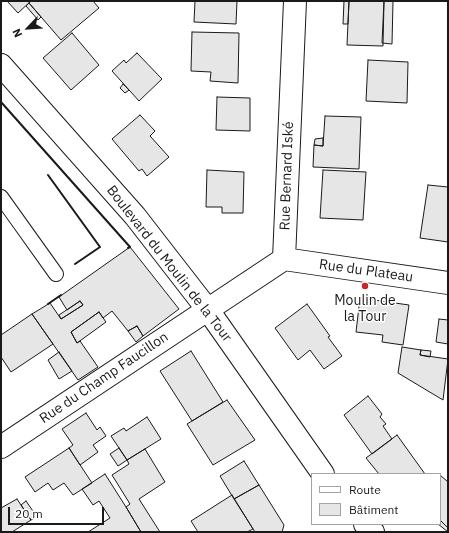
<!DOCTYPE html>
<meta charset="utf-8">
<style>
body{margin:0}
#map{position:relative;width:449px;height:533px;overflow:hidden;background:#fff;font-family:"IBM Plex Sans",sans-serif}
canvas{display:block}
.frame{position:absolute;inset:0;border:2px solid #1a1a1a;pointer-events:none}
.legend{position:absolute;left:311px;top:473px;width:130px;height:52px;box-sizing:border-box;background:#fff;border:1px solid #a3a3a3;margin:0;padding:5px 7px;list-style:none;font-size:12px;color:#1a1a1a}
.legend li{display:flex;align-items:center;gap:8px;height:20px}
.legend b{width:20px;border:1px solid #a3a3a3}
.north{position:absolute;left:8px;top:8px;width:40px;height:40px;-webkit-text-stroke:3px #fff;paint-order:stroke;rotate:245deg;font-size:11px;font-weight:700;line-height:16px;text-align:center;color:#1a1a1a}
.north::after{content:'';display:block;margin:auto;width:14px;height:18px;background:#1a1a1a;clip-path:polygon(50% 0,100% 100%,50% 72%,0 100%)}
.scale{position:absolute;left:8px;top:507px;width:96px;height:18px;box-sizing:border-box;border:2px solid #1a1a1a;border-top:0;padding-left:5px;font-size:12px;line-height:14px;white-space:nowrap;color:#1a1a1a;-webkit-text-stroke:3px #fff;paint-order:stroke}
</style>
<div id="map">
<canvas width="449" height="533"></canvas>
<div class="frame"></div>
<ul class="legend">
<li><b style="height:5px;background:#fff"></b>Route</li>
<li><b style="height:11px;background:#e6e6e6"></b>Bâtiment</li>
</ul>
<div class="north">N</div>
<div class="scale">20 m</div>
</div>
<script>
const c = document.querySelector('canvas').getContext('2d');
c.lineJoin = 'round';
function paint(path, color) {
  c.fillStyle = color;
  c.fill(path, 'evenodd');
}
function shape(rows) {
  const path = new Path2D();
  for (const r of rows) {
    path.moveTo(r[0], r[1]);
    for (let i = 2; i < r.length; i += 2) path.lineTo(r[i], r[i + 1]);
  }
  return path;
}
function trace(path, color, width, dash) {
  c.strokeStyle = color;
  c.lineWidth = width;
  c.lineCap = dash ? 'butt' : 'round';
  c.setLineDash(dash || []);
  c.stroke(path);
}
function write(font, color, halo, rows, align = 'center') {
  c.font = font + ' "IBM Plex Sans",sans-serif';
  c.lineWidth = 3;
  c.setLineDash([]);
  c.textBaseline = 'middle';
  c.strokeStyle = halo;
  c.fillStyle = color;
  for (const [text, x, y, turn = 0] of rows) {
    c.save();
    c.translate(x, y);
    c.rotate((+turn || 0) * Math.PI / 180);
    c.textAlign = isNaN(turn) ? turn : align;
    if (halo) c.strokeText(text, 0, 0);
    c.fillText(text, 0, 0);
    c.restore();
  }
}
const building = shape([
 [7,1,31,1,18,13,7,1],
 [31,1,93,1,99,8,61,40,29,3,31,1],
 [195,1,237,1,236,24,194,22,195,1],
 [344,1,349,1,348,24,343,24,344,1],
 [349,1,384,1,383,46,347,45,349,1],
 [384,1,393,1,392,44,382,43,384,1],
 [29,3,41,17,38,20,26,6,29,3],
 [192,32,239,33,238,83,210,81,211,72,191,71,192,32],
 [72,33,99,65,71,90,43,58,72,33],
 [137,53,162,79,139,101,112,71,124,60,126,63,137,53],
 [368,60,408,62,407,103,366,101,368,60],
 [123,84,129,90,125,93,120,88,123,84],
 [217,97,250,98,250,131,216,130,217,97],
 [140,115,155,131,150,136,169,157,147,176,142,169,139,171,112,139,140,115],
 [325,116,361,117,359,169,313,167,314,145,323,146,325,116],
 [323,138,323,146,314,145,315,139,323,138],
 [207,170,244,172,243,213,222,213,222,207,206,207,207,170],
 [323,170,366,172,363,220,320,218,323,170],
 [428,185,448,187,448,242,420,238,428,185],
 [130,247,179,309,143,336,137,326,128,331,112,311,103,318,99,312,71,332,77,343,80,341,98,367,78,380,32,314,50,303,61,319,83,305,80,301,67,310,59,297,130,247],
 [360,298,409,305,403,345,382,342,383,335,356,332,360,298],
 [80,301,83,305,61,319,59,315,80,301],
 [307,304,330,336,328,337,342,356,324,369,310,350,298,360,275,328,307,304],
 [99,312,106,322,77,343,71,332,99,312],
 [32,314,53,344,11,372,1,357,1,335,32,314],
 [439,319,448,320,448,344,436,342,439,319],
 [137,326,143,336,136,342,128,331,137,326],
 [402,347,421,350,420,355,448,359,443,400,398,373,402,347],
 [421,350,431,351,430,357,420,355,421,350],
 [191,351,223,402,192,421,160,371,191,351],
 [59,352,72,371,59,379,48,360,59,352],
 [368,396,382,414,380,417,386,424,383,426,392,439,372,454,344,415,368,396],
 [227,400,255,440,213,465,187,424,227,400],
 [86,413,97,430,100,427,106,436,93,445,98,452,80,465,69,448,73,445,62,429,86,413],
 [147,417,161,439,127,460,111,436,124,428,126,431,147,417],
 [397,435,425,474,379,474,366,458,397,435],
 [69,448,92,483,73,495,64,483,53,490,48,483,35,492,25,477,69,448],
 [119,448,127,460,118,466,110,454,119,448],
 [145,449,165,482,139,499,160,532,141,532,126,507,130,504,112,475,129,464,127,460,145,449],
 [244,461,259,485,234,499,220,476,244,461],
 [105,474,126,507,141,532,88,532,110,518,99,501,93,505,82,489,105,474],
 [440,475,448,482,448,528,440,520,440,475],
 [259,485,284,525,282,532,255,532,234,499,259,485],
 [232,495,253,529,247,532,198,532,191,521,232,495],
 [17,499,31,520,12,532,1,532,1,508,17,499],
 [26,501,37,517,31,520,21,505,26,501],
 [440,520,448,528,448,532,438,524,440,524,440,520]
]);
paint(building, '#e6e6e6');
trace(building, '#1a1a1a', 1);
const lane = shape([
 [1,197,56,274]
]);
const street = shape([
 [284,259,295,1],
 [284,259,448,283],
 [1,447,284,259]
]);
const secondary = shape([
 [1,65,135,216,208,310,323,474],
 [365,524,373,532]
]);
trace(lane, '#1a1a1a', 16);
trace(street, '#1a1a1a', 24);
trace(secondary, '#1a1a1a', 24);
trace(lane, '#fff', 14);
trace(street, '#fff', 22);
trace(secondary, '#fff', 22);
trace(shape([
 [1,102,130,247,128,248],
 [48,175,100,247,75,264],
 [48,304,61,295]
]), '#1a1a1a', 2);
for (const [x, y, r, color] of [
 [365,286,4,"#c62828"]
]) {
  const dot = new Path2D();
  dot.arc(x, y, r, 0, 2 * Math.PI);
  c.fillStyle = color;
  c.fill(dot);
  trace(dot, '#fff', 1.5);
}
write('14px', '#1a1a1a', '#fff', [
 ["Rue Bernard Iské",287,176,-88],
 ["Boulevard du Moulin de la Tour",169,264,52],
 ["Rue du Plateau",366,271,8],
 ["Rue du Champ Faucillon",104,378,-34]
]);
write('14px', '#1a1a1a', '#fff', [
 ["Moulin de",365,301],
 ["la Tour",365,317]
]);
</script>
